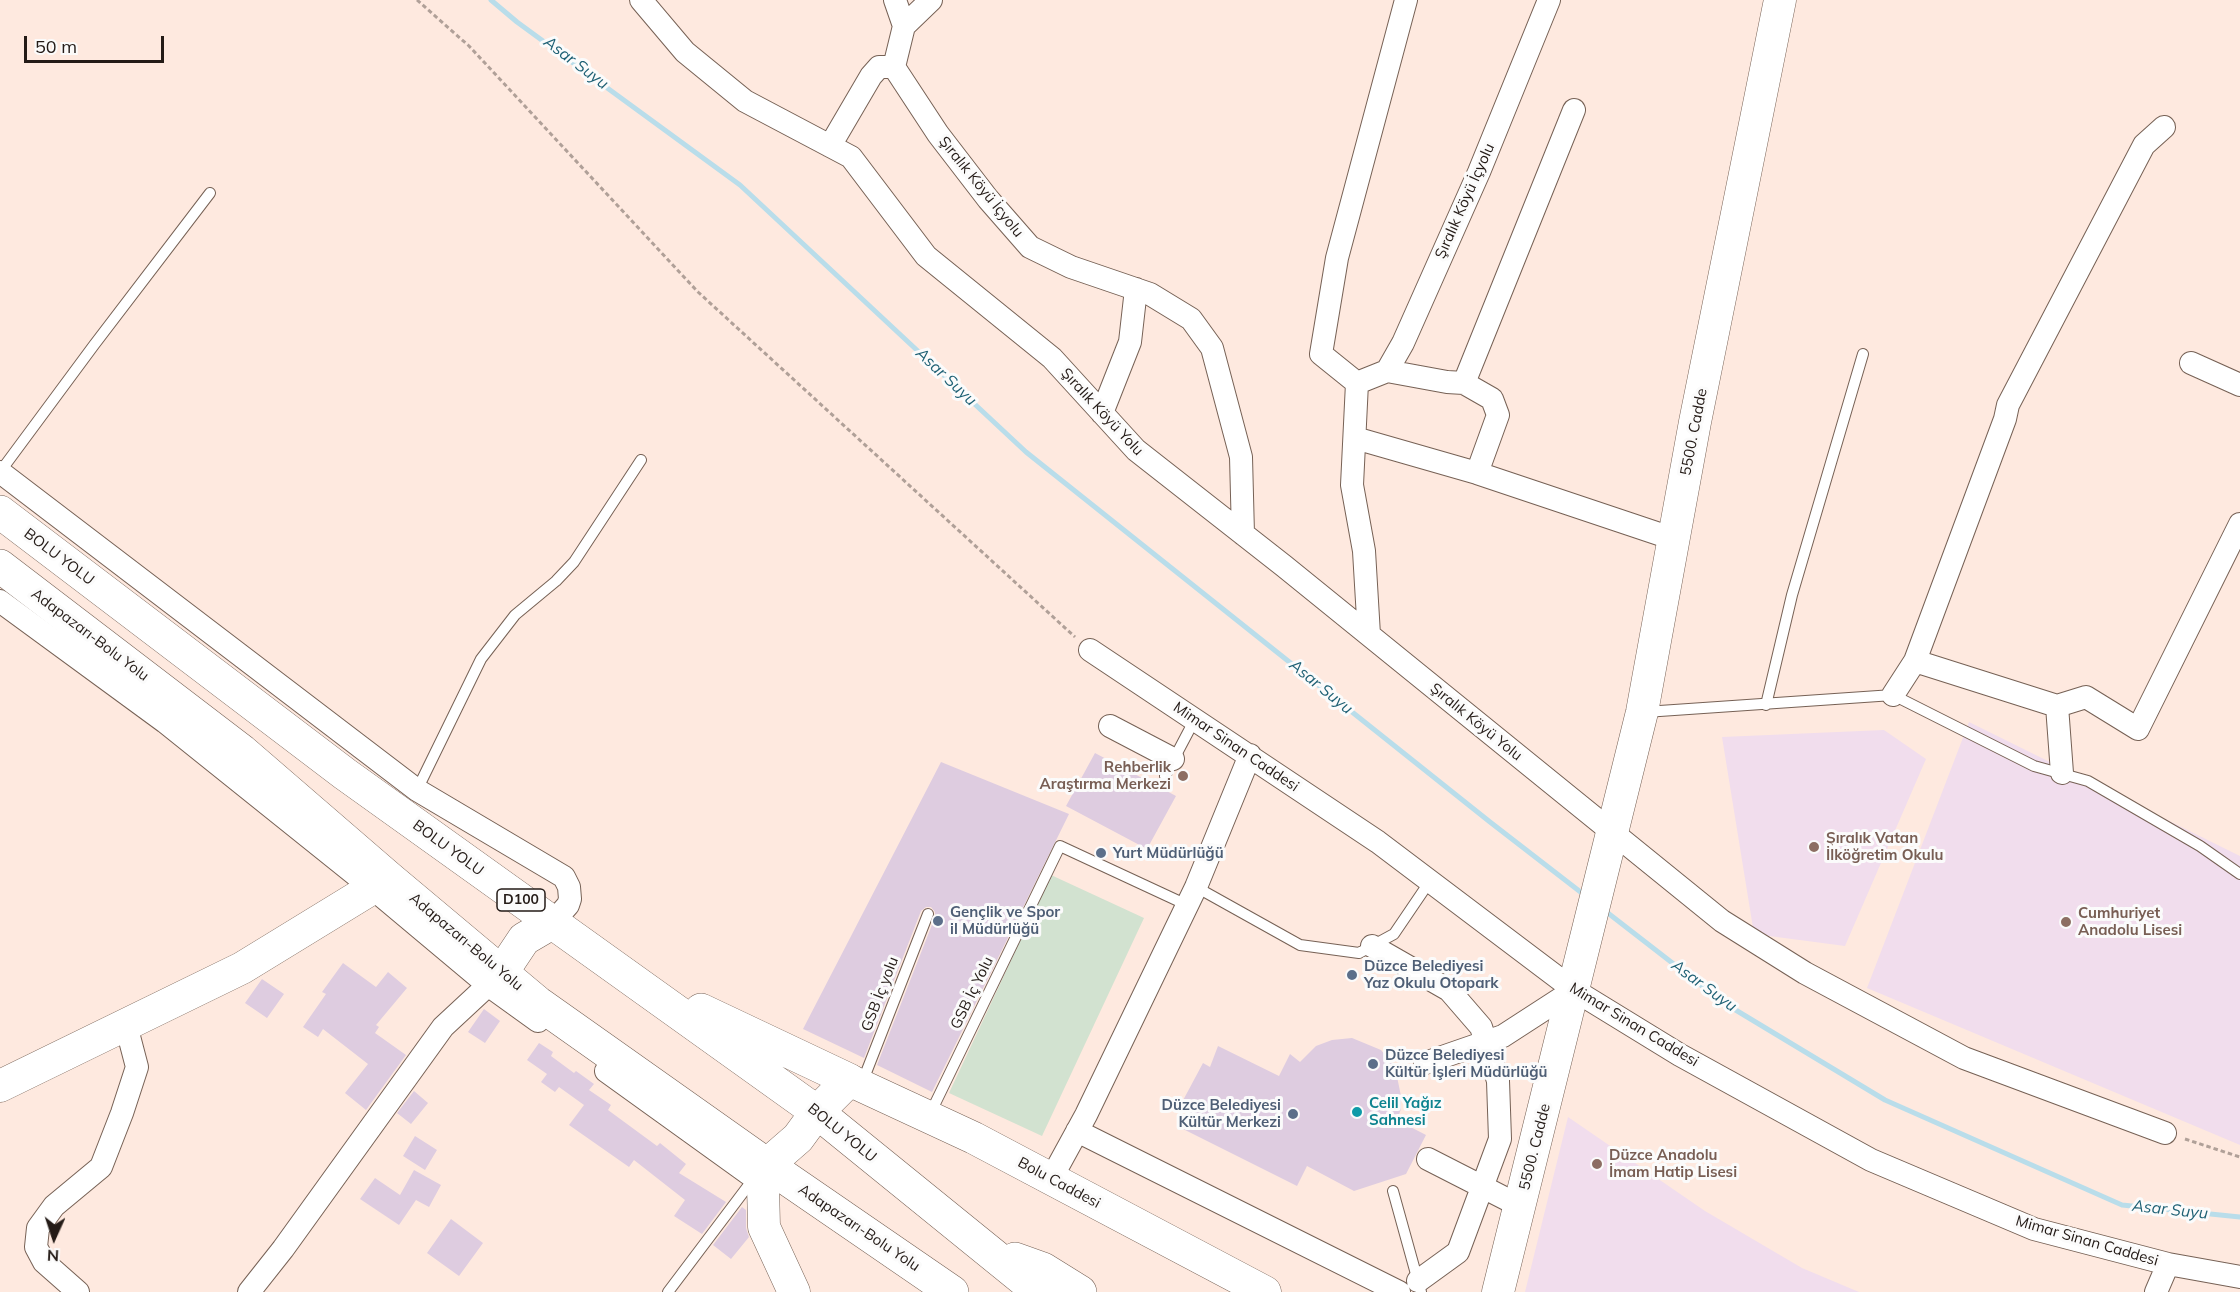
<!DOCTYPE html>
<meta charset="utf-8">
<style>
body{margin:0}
#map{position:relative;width:2240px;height:1292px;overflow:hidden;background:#fee9df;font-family:Mulish,sans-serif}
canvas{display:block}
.north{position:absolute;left:24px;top:1208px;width:60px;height:60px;-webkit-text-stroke:4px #fbfbfb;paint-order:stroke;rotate:183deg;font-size:16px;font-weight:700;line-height:24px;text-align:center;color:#241b17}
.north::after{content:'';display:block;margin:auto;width:21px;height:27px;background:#241b17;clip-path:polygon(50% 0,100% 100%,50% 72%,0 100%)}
.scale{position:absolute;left:24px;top:36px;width:140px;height:27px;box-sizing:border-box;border:3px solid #241b17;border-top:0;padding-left:8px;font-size:18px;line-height:21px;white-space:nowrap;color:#241b17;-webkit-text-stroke:4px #fbfbfb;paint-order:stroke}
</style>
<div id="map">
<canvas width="2240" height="1292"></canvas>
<div class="north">N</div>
<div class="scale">50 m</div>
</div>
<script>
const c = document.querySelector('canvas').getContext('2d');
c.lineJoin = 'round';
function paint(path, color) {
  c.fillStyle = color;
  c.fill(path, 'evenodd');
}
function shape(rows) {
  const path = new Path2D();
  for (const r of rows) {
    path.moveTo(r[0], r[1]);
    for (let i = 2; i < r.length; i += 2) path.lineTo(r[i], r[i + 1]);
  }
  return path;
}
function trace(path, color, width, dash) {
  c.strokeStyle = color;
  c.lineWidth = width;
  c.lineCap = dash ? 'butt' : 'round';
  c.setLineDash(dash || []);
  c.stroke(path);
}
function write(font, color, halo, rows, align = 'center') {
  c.font = font + ' Mulish,sans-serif';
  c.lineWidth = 6;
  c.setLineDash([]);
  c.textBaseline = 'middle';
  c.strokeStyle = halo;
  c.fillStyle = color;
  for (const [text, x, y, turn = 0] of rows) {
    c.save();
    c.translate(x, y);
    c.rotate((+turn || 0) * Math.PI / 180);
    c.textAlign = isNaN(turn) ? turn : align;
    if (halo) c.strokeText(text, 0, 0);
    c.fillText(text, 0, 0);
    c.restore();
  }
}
paint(shape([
 [1969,722,2240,856,2240,1145,1867,988],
 [1884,730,1926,759,1845,946,1754,934,1722,737],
 [1568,1117,1705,1211,1802,1268,1859,1292,1525,1292]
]), '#f1dded');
paint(shape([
 [1051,875,1144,918,1042,1136,949,1093]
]), '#d2e2d0');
trace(shape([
 [491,0,517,22,740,185,1026,452,1490,822,1587,897],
 [1604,910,1724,1003,1885,1100,2122,1205,2240,1217]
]), '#b9ddea', 5);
paint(shape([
 [1095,753,1176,796,1147,849,1066,806],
 [941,762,1069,814,932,1092,877,1065,935,917,935,912,931,907,926,907,921,911,864,1058,803,1029],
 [343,963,376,987,388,972,407,988,376,1025,379,1027,375,1033,406,1055,366,1110,345,1093,368,1064,323,1029,318,1037,303,1027,326,994,322,992],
 [262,979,284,994,267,1018,245,1003],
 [484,1009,500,1021,485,1043,468,1032],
 [1352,1038,1381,1050,1395,1067,1401,1096,1401,1109,1397,1120,1426,1135,1406,1174,1354,1191,1307,1166,1297,1186,1181,1128,1189,1108,1180,1106,1203,1063,1210,1067,1218,1046,1279,1076,1290,1054,1300,1062,1316,1046,1332,1040],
 [539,1043,553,1052,551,1056,574,1073,576,1071,594,1084,589,1090,611,1105,608,1110,657,1146,660,1143,686,1164,679,1173,726,1202,702,1234,674,1216,685,1200,634,1160,629,1167,569,1125,584,1105,559,1087,555,1092,541,1082,547,1074,527,1060],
 [414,1091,428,1103,411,1124,397,1113],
 [415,1136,437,1150,425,1170,403,1156],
 [414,1170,441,1185,429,1207,416,1200,399,1225,360,1199,375,1178,400,1195],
 [742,1207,746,1210,746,1228,749,1237,731,1259,713,1245],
 [451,1219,483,1243,459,1276,427,1253]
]), '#decce0');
const lane = shape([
 [0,472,94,345,210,193],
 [1766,705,1792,595,1863,354],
 [1645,712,1893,695,2034,766,2088,781,2200,846,2240,874],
 [1165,776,1195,719],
 [417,790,481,659,515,615,556,581,574,562,641,460],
 [1196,887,1300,945,1359,953,1394,934,1430,881],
 [862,1083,928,914],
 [930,1114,1060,846,1187,905],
 [1393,1191,1421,1292],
 [668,1292,754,1178]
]);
const street = shape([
 [641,0,685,52,745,101,851,157,926,256,1052,358,1136,450,1284,566,1722,921,1805,973,1964,1058,2165,1133],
 [895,0,904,26],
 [931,0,904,26,894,67,938,134,988,199,1030,247,1071,267,1150,294,1191,319,1212,348,1241,457,1243,534],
 [830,146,871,76,879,67,894,67],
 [2191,363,2240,385],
 [1387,371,1447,382,1464,383,1492,399,1498,415,1477,473],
 [1357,383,1387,371,1403,343,1479,172,1549,0],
 [1357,383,1321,354,1337,258,1406,0],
 [1357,383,1352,485,1364,551,1369,635],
 [1464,383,1574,110],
 [1102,413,1130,342,1136,289],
 [1355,438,1477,473,1674,539],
 [0,472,417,790,564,877,569,887,570,899,568,905,553,922],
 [0,601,165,722,372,888,488,985,538,1021],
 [1090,650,1378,842,1574,990,1680,1055,1871,1160,2034,1229,2168,1264,2240,1277],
 [1915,661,2005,419,2008,405,2144,145,2164,127],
 [1893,695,1915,661,2057,706,2062,773],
 [2057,706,2086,697,2138,729,2240,524],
 [1110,726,1173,759],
 [1372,946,1449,990,1481,1027,1498,1081,1500,1139,1458,1252,1418,1281],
 [1425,1063,1503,1036,1574,990],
 [606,1071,763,1184],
 [1077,1131,1399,1292],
 [1428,1159,1520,1206],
 [1051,1179,1086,1115,1196,887,1250,755],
 [78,1292,44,1262,36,1247,38,1228,54,1206,101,1167,122,1113,137,1067,126,1025],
 [249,1292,283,1249,443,1027,499,975],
 [2156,1292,2168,1264]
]);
const secondary = shape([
 [849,1080,974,1138,1265,1292],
 [0,1086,242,968,389,878],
 [767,1165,763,1184,764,1227,794,1292],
 [1498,1292,1642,712,1695,422,1780,0]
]);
const highway = shape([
 [0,512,345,774,817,1112,1039,1292],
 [0,566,242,751,389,878,538,1003,767,1165,952,1292],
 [502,972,524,939,553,922],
 [701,1010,849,1080,817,1112,798,1138,767,1165],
 [1015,1259,1043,1269,1080,1292]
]);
trace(lane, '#766155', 12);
trace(street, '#766155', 24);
trace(secondary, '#766155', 33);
trace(highway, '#766155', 34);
trace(shape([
 [417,0,469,46,698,292,1075,637],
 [2185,1139,2240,1157]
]), '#b0a098', 3, [4.5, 3]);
trace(lane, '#fff', 10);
trace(street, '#fff', 22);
trace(secondary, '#fff', 32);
trace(highway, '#fff', 33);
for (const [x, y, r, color] of [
 [1183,776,6,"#8d6e63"],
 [1814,847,6,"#8d6e63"],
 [1101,853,6,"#5c6f8a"],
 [938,921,6,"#5c6f8a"],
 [2066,922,6,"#8d6e63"],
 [1352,975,6,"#5c6f8a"],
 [1373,1064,6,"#5c6f8a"],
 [1357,1112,6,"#0f9aa8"],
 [1293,1114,6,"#5c6f8a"],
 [1597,1164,6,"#8d6e63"]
]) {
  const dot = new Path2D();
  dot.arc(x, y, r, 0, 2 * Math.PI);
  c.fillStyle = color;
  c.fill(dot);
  trace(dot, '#fbfbfb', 2);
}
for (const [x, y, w] of [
 [521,900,48]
]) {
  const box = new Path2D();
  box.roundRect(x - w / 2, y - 11, w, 22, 4.5);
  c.fillStyle = '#fbfbfb';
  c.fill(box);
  trace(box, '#241b17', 1.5);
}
write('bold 14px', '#241b17', null, [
 ["D100",521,900]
]);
write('15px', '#241b17', '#fbfbfb', [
 ["Şıralık Köyü İçyolu",981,187,51],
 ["Şıralık Köyü İçyolu",1465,201,-66],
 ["Şıralık Köyü Yolu",1102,412,47],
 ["5500. Cadde",1694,432,-79],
 ["BOLU YOLU",59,557,37],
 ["Adapazarı-Bolu Yolu",90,635,37],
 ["Şıralık Köyü Yolu",1476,722,39],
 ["Mimar Sinan Caddesi",1236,747,34],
 ["BOLU YOLU",448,848,36],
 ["Adapazarı-Bolu Yolu",466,942,40],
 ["GSB İç Yolu",972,993,-64],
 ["GSB İç yolu",880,994,-69],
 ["Mimar Sinan Caddesi",1634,1025,31],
 ["BOLU YOLU",842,1133,39],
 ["5500. Cadde",1535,1147,-76],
 ["Bolu Caddesi",1059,1183,28],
 ["Adapazarı-Bolu Yolu",859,1228,34],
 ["Mimar Sinan Caddesi",2087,1241,16]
]);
write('bold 15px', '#785e54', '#fbfbfb', [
 ["Rehberlik",1171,767,"right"],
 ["Araştırma Merkezi",1171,784,"right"],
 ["Şıralık Vatan",1826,838],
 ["İlköğretim Okulu",1826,855],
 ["Cumhuriyet",2078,913],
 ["Anadolu Lisesi",2078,930],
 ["Düzce Anadolu",1609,1155],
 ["İmam Hatip Lisesi",1609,1172]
], 'left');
write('bold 15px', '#4e5e75', '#fbfbfb', [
 ["Yurt Müdürlüğü",1113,853],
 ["Gençlik ve Spor",950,912],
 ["il Müdürlüğü",950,929],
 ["Düzce Belediyesi",1364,966],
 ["Yaz Okulu Otopark",1364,983],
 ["Düzce Belediyesi",1385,1055],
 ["Kültür İşleri Müdürlüğü",1385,1072],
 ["Düzce Belediyesi",1281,1105,"right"],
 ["Kültür Merkezi",1281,1122,"right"]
], 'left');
write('bold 15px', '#0d838f', '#fbfbfb', [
 ["Celil Yağız",1369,1103],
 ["Sahnesi",1369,1120]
], 'left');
write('italic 16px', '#1e6074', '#fbfbfb', [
 ["Asar Suyu",576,63,37],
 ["Asar Suyu",946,377,43],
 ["Asar Suyu",1321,687,39],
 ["Asar Suyu",1704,986,36],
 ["Asar Suyu",2170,1210,6]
]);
</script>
